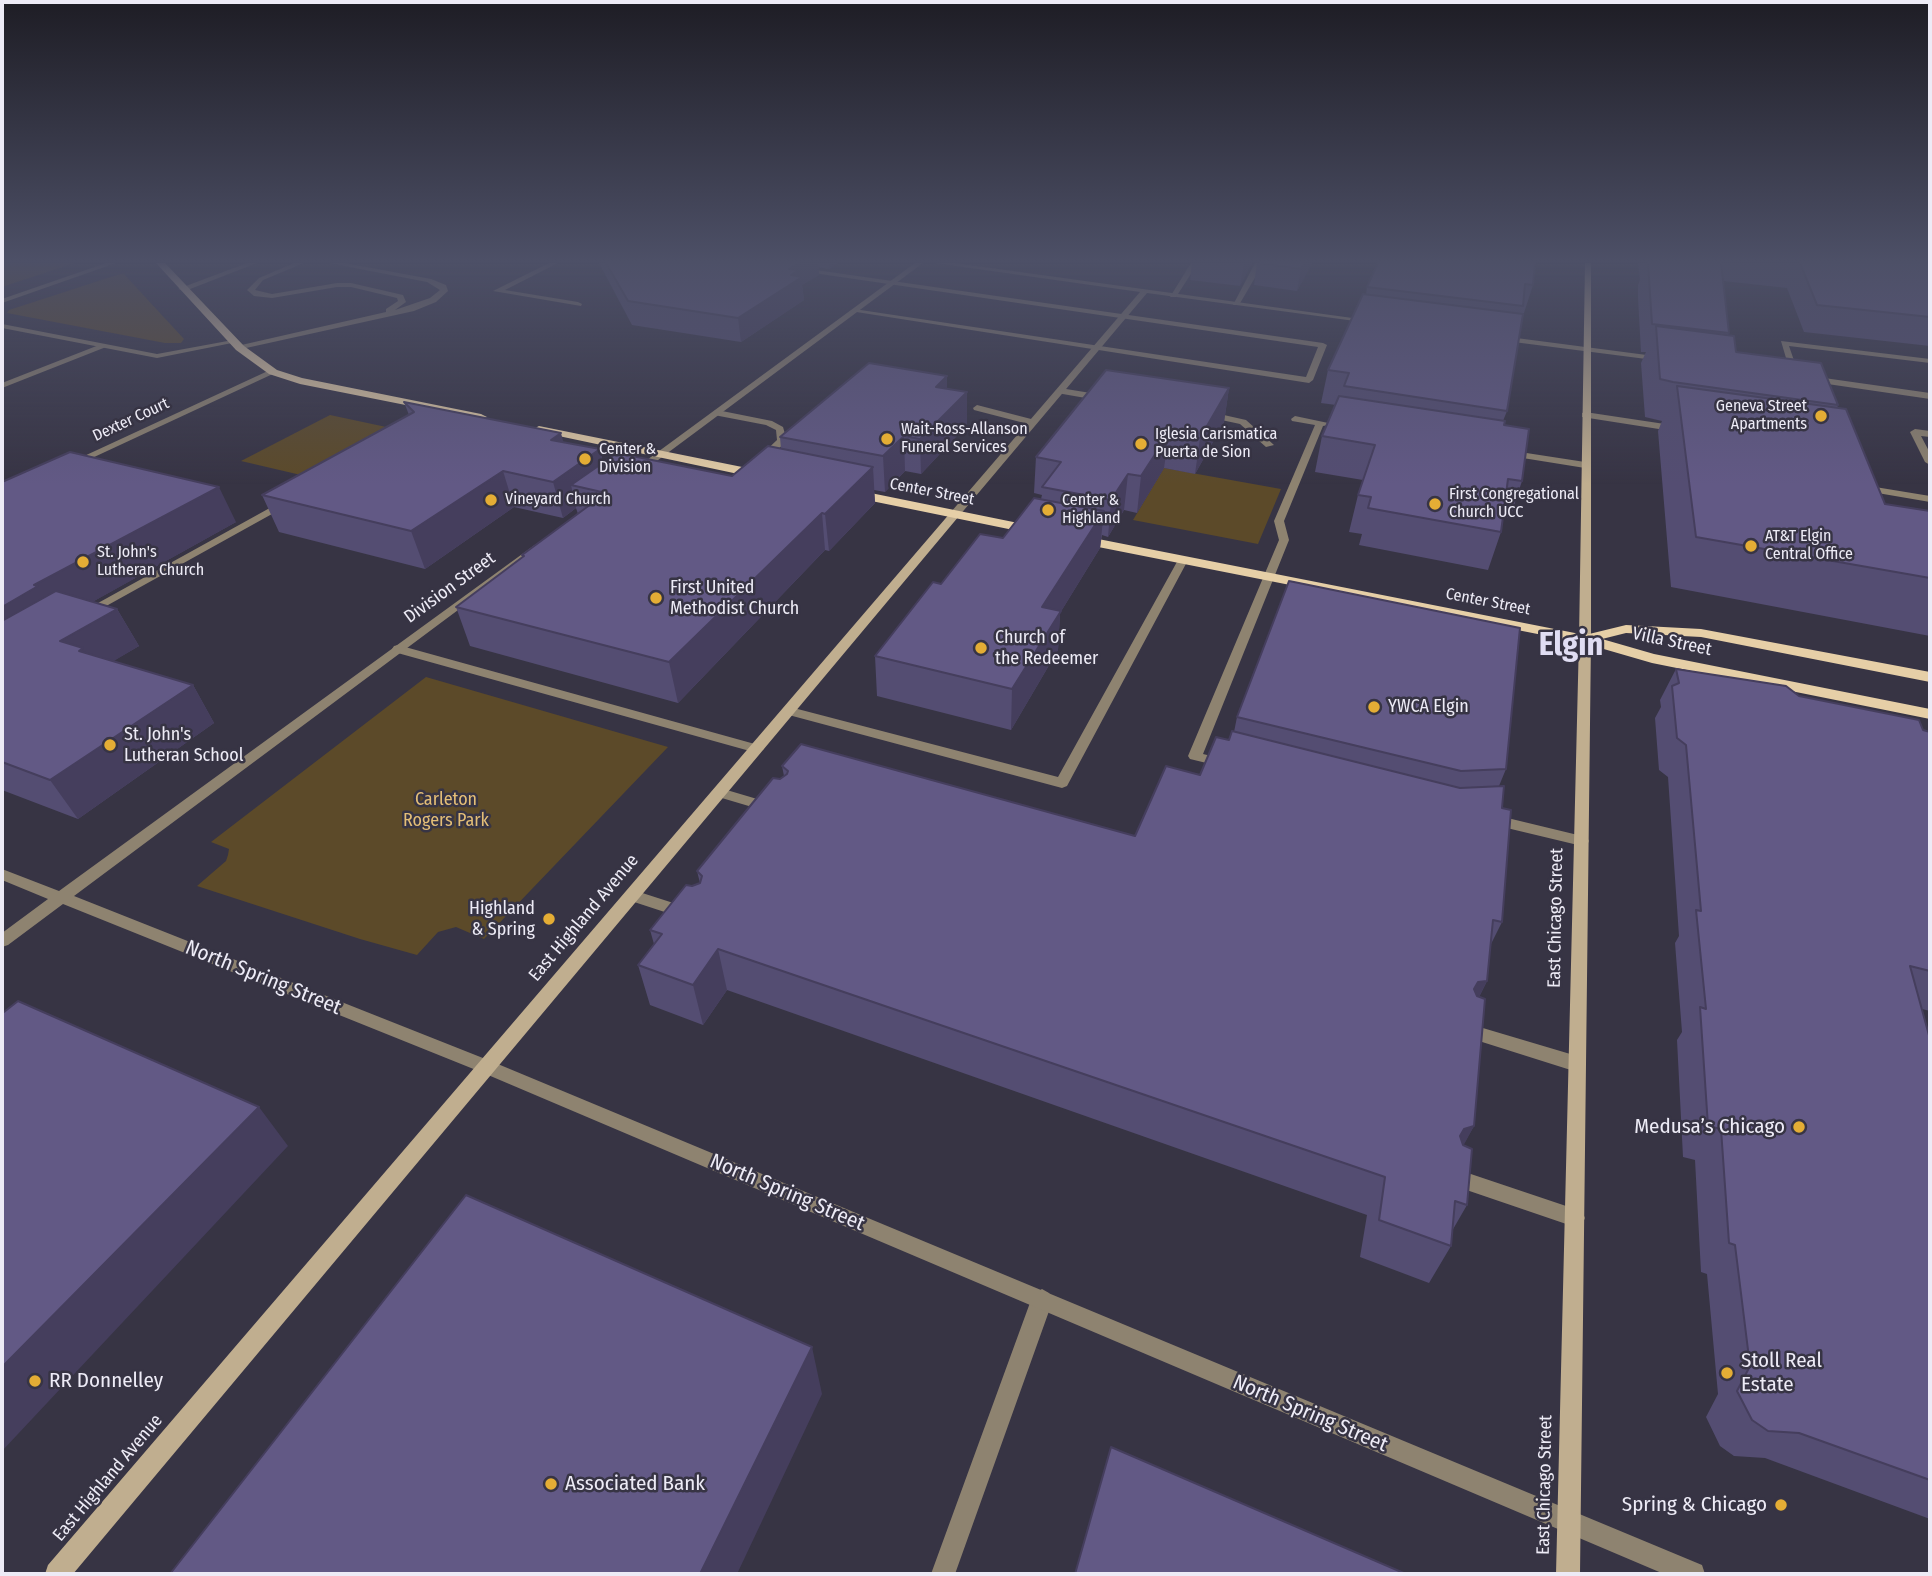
<!DOCTYPE html>
<meta charset="utf-8">
<style>
body{margin:0}
#map{position:relative;width:1932px;height:1576px;overflow:hidden;background:#373444;font-family:"Fira Sans Condensed",sans-serif}
canvas{display:block}
.frame{position:absolute;inset:0;border:4px solid #edebf6;pointer-events:none}
</style>
<div id="map">
<canvas width="1932" height="1576"></canvas>
<div class="frame"></div>
</div>
<script>
const c = document.querySelector('canvas').getContext('2d');
c.lineJoin = 'round';
function paint(path, color) {
  c.fillStyle = color;
  c.fill(path, 'evenodd');
}
function shape(rows) {
  const path = new Path2D();
  for (const r of rows) {
    path.moveTo(r[0], r[1]);
    for (let i = 2; i < r.length; i += 2) path.lineTo(r[i], r[i + 1]);
  }
  return path;
}
function trace(path, color, width, dash) {
  c.strokeStyle = color;
  c.lineWidth = width;
  c.lineCap = dash ? 'butt' : 'round';
  c.setLineDash(dash || []);
  c.stroke(path);
}
function write(font, color, halo, rows, align = 'center') {
  c.font = font + ' "Fira Sans Condensed",sans-serif';
  c.lineWidth = 5;
  c.setLineDash([]);
  c.textBaseline = 'middle';
  c.strokeStyle = halo;
  c.fillStyle = color;
  for (const [text, x, y, turn = 0] of rows) {
    c.save();
    c.translate(x, y);
    c.rotate((+turn || 0) * Math.PI / 180);
    c.textAlign = isNaN(turn) ? turn : align;
    if (halo) c.strokeText(text, 0, 0);
    c.fillText(text, 0, 0);
    c.restore();
  }
}
paint(shape([
 [2,263,75,263,2,287],
 [123,273,184,339,181,343,165,343,7,313,9,310],
 [330,415,405,431,318,479,241,461],
 [1164,468,1281,489,1258,544,1133,520],
 [426,677,668,747,484,939,456,927,438,932,417,955,360,939,197,886,226,861,228,855,229,849,211,842]
]), '#5c4a29');
paint(shape([
 [294,263,304,263,263,280,255,290,272,294,337,283,351,283,403,295,406,302,395,310,430,298,440,290,427,282,329,263,345,263,431,279,446,285,448,291,436,302,414,311,237,350,237,346,386,312,386,309,398,301,397,298,351,287,337,287,272,298,254,296,247,290,259,278,294,263],
 [549,263,558,263,505,290,578,302,582,304,581,306,493,291,549,263],
 [1191,263,1198,263,1176,297,1170,297,1191,263],
 [1255,263,1261,263,1260,269,1239,305,1233,305,1255,263],
 [802,268,1323,343,1327,345,1313,380,1309,383,850,311,854,309,1306,377,1318,347,800,271,802,268],
 [1781,341,1930,359,1930,363,1789,346,1799,375,1795,377,1791,375,1781,341],
 [99,345,106,347,2,388,2,383,99,345],
 [1060,388,1103,395,1107,398,1103,401,1057,393,1056,391,1060,388],
 [977,405,1035,420,1036,422,1032,425,974,410,973,408,977,405],
 [717,410,772,421,783,427,787,441,764,462,758,462,758,458,777,440,776,430,766,425,714,415,714,411,717,410],
 [1206,411,1246,420,1274,445,1266,447,1240,424,1203,416,1203,412,1206,411],
 [1585,412,1678,426,1683,429,1678,432,1582,417,1582,413,1585,412],
 [1295,416,1333,424,1323,426,1284,521,1289,540,1203,754,1228,760,1230,763,1223,767,1190,759,1188,756,1279,540,1274,521,1315,425,1292,421,1291,419,1295,416],
 [1915,429,1930,431,1930,437,1921,436,1930,453,1930,465,1925,462,1910,432,1915,429],
 [1507,450,1585,462,1590,465,1585,468,1504,455,1504,451,1507,450],
 [1863,485,1930,496,1930,502,1860,490,1858,488,1863,485],
 [286,499,291,502,290,504,90,615,86,616,80,613,286,499],
 [1183,557,1188,560,1067,786,1062,788,785,714,784,711,790,707,1058,777,1178,560,1183,557],
 [398,645,762,746,764,749,757,753,394,652,392,649,394,646,398,645],
 [720,788,774,804,776,807,769,812,715,796,713,793,715,790,720,788],
 [1491,814,1582,836,1587,837,1589,841,1587,845,1582,846,1486,823,1484,819,1491,814],
 [633,890,692,909,694,913,692,917,686,919,628,900,625,896,628,892,633,890],
 [1466,1023,1577,1056,1583,1059,1586,1064,1583,1069,1577,1072,1460,1035,1457,1030,1460,1025,1466,1023],
 [1453,1168,1575,1209,1582,1211,1585,1218,1582,1225,1575,1227,1446,1183,1443,1177,1446,1171,1453,1168],
 [1042,1289,1049,1293,1053,1300,955,1574,931,1574,1031,1300,1035,1293,1042,1289]
]), '#8e8370');
paint(shape([
 [106,263,116,263,2,303,2,299,106,263],
 [247,263,257,263,185,291,178,289,247,263],
 [915,263,923,263,642,472,636,472,636,468,915,263],
 [935,263,955,263,1374,321,1370,323,1147,293,959,516,955,517,950,514,951,512,1140,292,935,263],
 [2,324,157,354,233,340,237,342,157,358,2,328,2,324],
 [1501,336,1662,357,1666,359,1662,361,1498,340,1498,336,1501,336],
 [270,370,277,372,77,465,69,463,270,370],
 [1810,376,1930,393,1930,399,1807,381,1807,377,1810,376],
 [536,544,541,547,540,549,74,896,493,1062,1702,1565,1705,1574,1664,1574,481,1072,63,904,8,945,2,947,2,933,48,899,2,880,2,869,59,891,536,544]
]), '#8e8370');
paint(shape([
 [1585,263,1591,263,1591,639,1580,1574,1556,1574,1579,639,1585,263],
 [955,511,960,514,959,516,73,1574,45,1574,48,1565,951,512,955,511]
]), '#c0ae8f');
paint(shape([
 [156,263,165,263,244,346,277,370,302,378,481,414,487,417,481,420,300,384,269,374,236,350,156,263],
 [539,426,762,471,768,475,762,479,535,431,533,429,539,426],
 [851,489,1033,526,1040,530,1033,534,847,496,847,490,851,489],
 [1078,535,1585,635,1626,625,1701,629,1930,672,1930,682,1701,637,1626,633,1602,639,1654,654,1930,709,1930,719,1652,663,1583,643,1073,542,1073,536,1078,535]
]), '#e6cfa7');
paint(shape([
 [599,263,838,263,829,269,818,267,819,275,802,285,804,300,741,342,632,325],
 [1192,263,1252,263,1240,286,1190,280],
 [1257,263,1312,263,1297,291,1254,285],
 [1378,263,1533,285,1524,313,1521,314,1507,411,1503,421,1522,481,1510,518,1503,517,1501,532,1488,570,1359,545,1362,534,1349,532,1358,495,1363,480,1315,472,1322,436,1336,405,1321,403,1328,370,1366,294,1367,287],
 [1638,263,1930,263,1930,346,1804,332,1787,288,1723,281,1729,333,1728,336,1736,352,1838,405,1837,408,1885,504,1930,511,1930,636,1671,587,1658,431,1662,421,1645,417,1641,363,1646,352,1641,352,1638,298,1638,285,1640,280],
 [947,388,967,425,921,474,905,471,885,492,874,490,875,503,829,551,825,550,678,703,470,646,456,607,522,557,522,555,578,514,576,508,563,518,514,507,425,569,279,532,262,495,409,415,404,402,564,442,600,449,603,463,732,476,781,449,780,437],
 [1229,388,1224,422,1195,474,1164,468,1137,513,1124,510,1108,537,1102,535,1100,548,1060,613,1058,650,1011,730,877,696,875,656,941,584,1003,538,1041,499,1042,495,1034,493,1036,457],
 [2,482,236,522,92,602,117,609,139,646,113,661,193,685,214,723,78,819,2,790],
 [1676,669,1799,696,1930,732,1930,1011,1922,1009,1930,1039,1930,1519,1765,1458,1734,1456,1720,1446,1706,1417,1718,1394,1707,1274,1701,1272,1695,1160,1683,1157,1677,1040,1682,1032,1675,943,1679,936,1668,777,1659,770,1655,718,1661,707,1660,700],
 [1237,717,1506,769,1499,786,1502,808,1502,922,1490,946,1487,981,1479,997,1474,1126,1463,1145,1467,1205,1452,1231,1451,1246,1429,1283,1360,1257,1367,1215,727,990,703,1025,650,1005,638,965,654,944,650,930,692,886,700,883,697,871,780,779,784,776,782,766,1135,836,1200,775,1234,732]
]), '#544d72');
paint(shape([
 [799,263,818,263,819,275,802,285,804,300,741,342,738,318,789,269],
 [829,263,838,263,829,269],
 [1244,263,1252,263,1240,286],
 [1304,263,1312,263,1297,291,1301,269],
 [947,376,947,409,936,387],
 [1229,388,1224,422,1195,474,1200,438],
 [967,392,967,425,921,474,920,439],
 [561,433,570,468,551,440],
 [1169,433,1164,468,1137,513,1141,476],
 [904,436,905,471,885,492,883,456],
 [600,449,608,485,571,485,576,508,563,518,553,482],
 [873,467,875,503,829,551,825,514],
 [503,471,514,507,425,569,411,531],
 [1128,474,1124,510,1108,537,1111,500],
 [219,487,236,522,60,620,2,659,2,607,34,585],
 [1104,511,1100,548,1060,613,1058,650,1011,730,1012,689,1042,607],
 [822,513,825,550,678,703,669,662],
 [117,609,139,646,97,671,60,641],
 [193,685,214,723,78,819,50,780],
 [718,949,727,990,703,1025,693,985],
 [1487,981,1467,1021,1474,989,1478,982],
 [259,1107,288,1146,2,1451,2,1367],
 [1474,1126,1453,1165,1443,1168,1464,1129],
 [812,1347,822,1394,737,1574,700,1574]
]), '#453e5d');
const building = shape([
 [606,263,799,263,789,269,799,270,791,275,802,277,738,318,628,301,606,263],
 [1259,263,1304,263,1301,269,1259,263],
 [1378,263,1535,263,1533,285,1525,284,1523,306,1367,287,1378,263],
 [1648,263,1721,263,1729,333,1652,324,1648,263],
 [1800,263,1930,263,1930,317,1817,305,1800,263],
 [1363,294,1523,314,1507,411,1344,386,1349,373,1328,370,1363,294],
 [1656,326,1734,336,1736,352,1821,363,1838,405,1673,382,1660,379,1656,326],
 [869,363,947,376,936,387,967,392,920,439,904,436,883,456,780,437,869,363],
 [1106,370,1229,388,1200,438,1169,433,1141,476,1128,474,1111,500,1042,487,1061,462,1036,457,1106,370],
 [1677,386,1846,409,1885,504,1930,511,1930,578,1696,537,1677,386],
 [1339,396,1505,421,1504,425,1529,429,1522,481,1508,479,1501,532,1368,508,1371,497,1358,495,1375,445,1322,436,1339,396],
 [404,402,561,433,551,440,600,449,553,482,503,471,411,531,262,495,414,412,404,402],
 [768,446,873,467,825,514,822,513,669,662,456,607,524,556,522,555,606,493,571,485,617,453,732,476,768,446],
 [70,452,219,487,34,585,38,586,2,607,2,482,70,452],
 [1034,498,1104,511,1042,607,1061,611,1012,689,875,656,933,582,941,584,980,534,1003,538,1034,498],
 [1289,581,1520,628,1506,769,1461,771,1237,717,1289,581],
 [56,591,117,609,60,641,83,648,79,651,193,685,50,780,2,762,2,621,56,591],
 [1676,669,1786,686,1799,696,1919,720,1923,730,1930,732,1930,971,1910,966,1930,1039,1930,1480,1799,1433,1768,1431,1752,1420,1737,1391,1750,1366,1735,1245,1729,1243,1721,1129,1708,1126,1700,1007,1706,1009,1696,910,1701,911,1686,745,1677,738,1672,686,1679,683,1676,669],
 [1232,731,1460,788,1504,786,1502,808,1511,810,1502,922,1493,920,1487,981,1478,982,1474,989,1477,996,1485,999,1474,1126,1464,1129,1460,1136,1463,1145,1472,1149,1467,1205,1455,1201,1451,1246,1379,1220,1385,1177,718,949,693,985,638,965,662,934,650,930,686,885,692,886,700,883,702,876,697,871,773,778,780,779,787,774,788,771,782,766,801,744,1135,836,1166,766,1200,775,1216,737,1229,740,1232,731],
 [18,1001,259,1107,2,1367,2,1011,4,1012,18,1001],
 [466,1195,812,1347,700,1574,170,1574,466,1195],
 [1111,1447,1406,1574,1075,1574,1111,1447]
]);
paint(building, '#625985');
trace(building, '#453e5d', 2);
const sky = c.createLinearGradient(0, 0, 0, 484);
sky.addColorStop(0, '#1e1d25');
sky.addColorStop(0.54, '#4d5067');
sky.addColorStop(1, '#4d506700');
c.fillStyle = sky;
c.fillRect(0, 0, 1932, 484);
for (const [x, y, r, color] of [
 [1821,416,7,"#e4ad35"],
 [887,439,7,"#e4ad35"],
 [1141,444,7,"#e4ad35"],
 [585,459,7,"#e4ad35"],
 [491,500,7,"#e4ad35"],
 [1435,504,7,"#e4ad35"],
 [1048,510,7,"#e4ad35"],
 [1751,546,7,"#e4ad35"],
 [83,562,7,"#e4ad35"],
 [656,598,7,"#e4ad35"],
 [981,648,7,"#e4ad35"],
 [1374,707,7,"#e4ad35"],
 [110,745,7,"#e4ad35"],
 [549,919,7,"#e4ad35"],
 [1799,1127,7,"#e4ad35"],
 [1727,1373,7,"#e4ad35"],
 [35,1381,7,"#e4ad35"],
 [551,1484,7,"#e4ad35"],
 [1781,1505,7,"#e4ad35"]
]) {
  const dot = new Path2D();
  dot.arc(x, y, r, 0, 2 * Math.PI);
  c.fillStyle = color;
  c.fill(dot);
  trace(dot, '#373444', 2.5);
}
write('16px', '#edebf6', '#373444', [
 ["Geneva Street",1807,407,"right"],
 ["Apartments",1807,425,"right"],
 ["Wait-Ross-Allanson",901,430],
 ["Funeral Services",901,448],
 ["Iglesia Carismatica",1155,435],
 ["Puerta de Sion",1155,453],
 ["Center &",599,450],
 ["Division",599,468],
 ["First Congregational",1449,495],
 ["Church UCC",1449,513],
 ["Vineyard Church",505,500],
 ["Center &",1062,501],
 ["Highland",1062,519],
 ["AT&T Elgin",1765,537],
 ["Central Office",1765,555],
 ["St. John's",97,553],
 ["Lutheran Church",97,571]
], 'left');
write('16px', '#edebf6', '#373444', [
 ["Dexter Court",131,420,-25],
 ["Center Street",932,492,11],
 ["Center Street",1488,602,11]
]);
write('18px', '#edebf6', '#373444', [
 ["Division Street",450,588,-36],
 ["Villa Street",1672,642,12],
 ["East Highland Avenue",584,918,-50],
 ["East Chicago Street",1556,918,-89],
 ["East Highland Avenue",108,1478,-50],
 ["East Chicago Street",1545,1485,-89]
]);
write('18px', '#edebf6', '#373444', [
 ["First United",670,588],
 ["Methodist Church",670,609],
 ["Church of",995,638],
 ["the Redeemer",995,659],
 ["YWCA Elgin",1388,707],
 ["St. John's",124,735],
 ["Lutheran School",124,756],
 ["Highland",535,909,"right"],
 ["& Spring",535,930,"right"]
], 'left');
write('18px', '#e4be77', '#373444', [
 ["Carleton",446,800],
 ["Rogers Park",446,821]
]);
write('21px', '#edebf6', '#373444', [
 ["North Spring Street",263,978,22],
 ["North Spring Street",787,1193,23],
 ["North Spring Street",1310,1414,23]
]);
write('21px', '#edebf6', '#373444', [
 ["Medusa’s Chicago",1785,1127,"right"],
 ["Stoll Real",1741,1361],
 ["Estate",1741,1385],
 ["RR Donnelley",49,1381],
 ["Associated Bank",565,1484],
 ["Spring & Chicago",1767,1505,"right"]
], 'left');
write('bold 32px', '#e0ddf3', '#373444', [
 ["Elgin",1571,646]
]);
</script>
